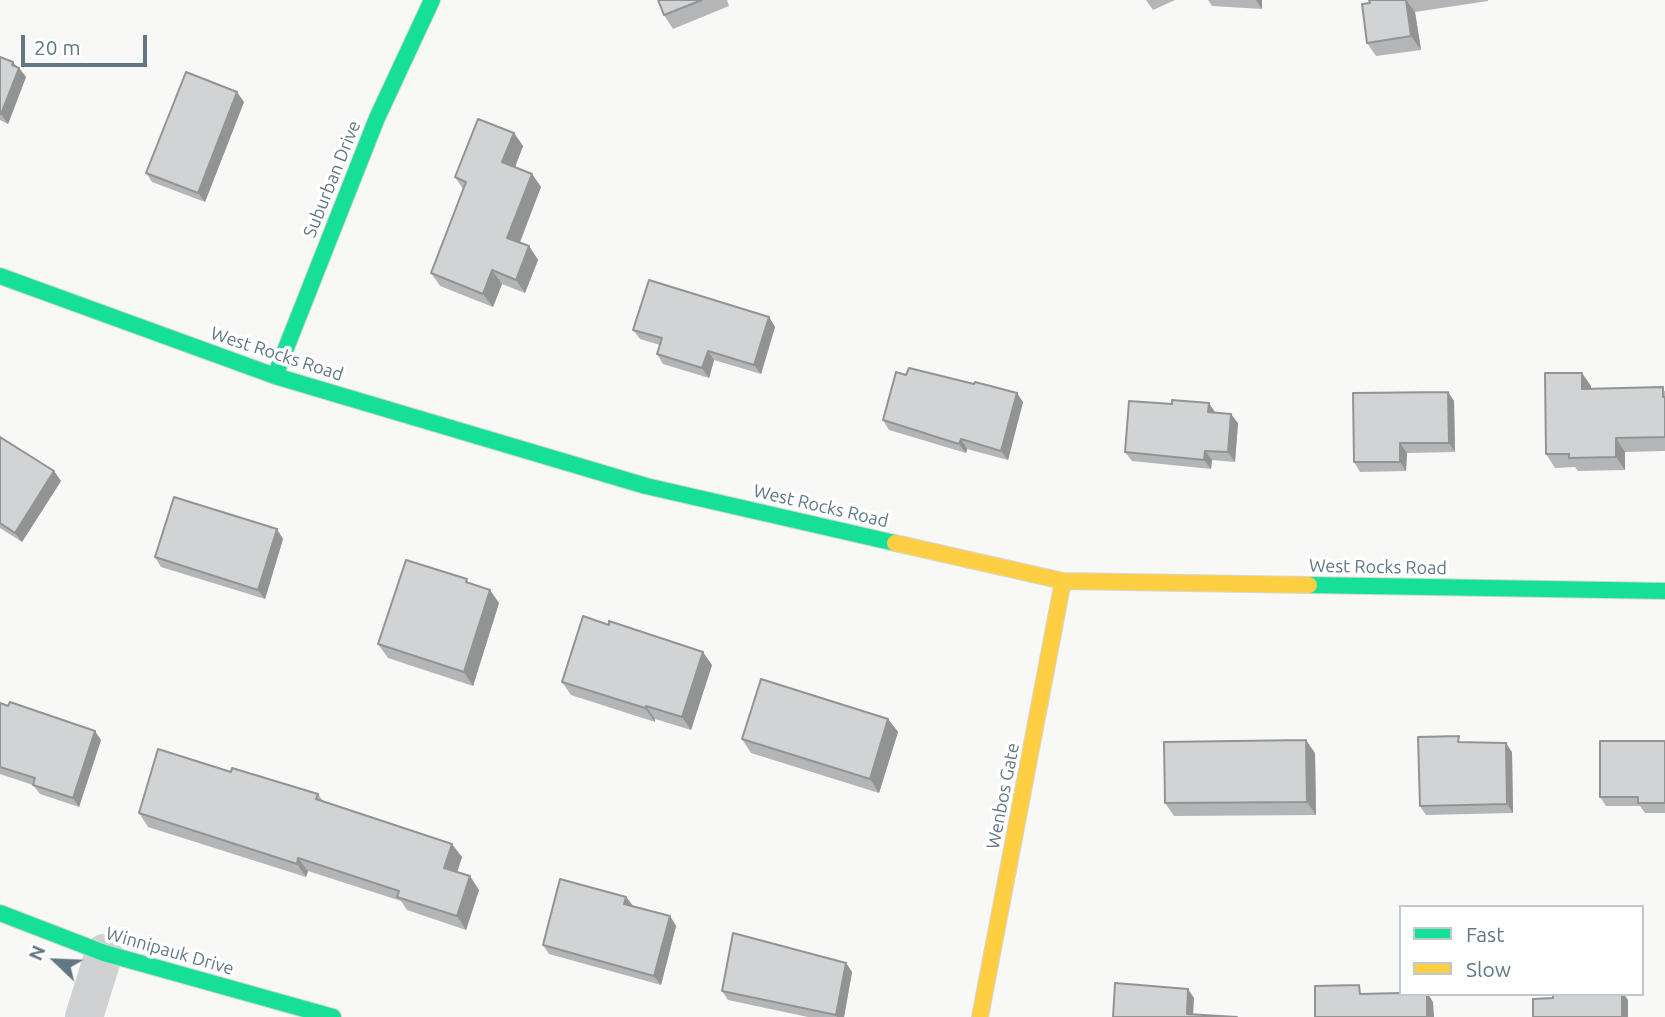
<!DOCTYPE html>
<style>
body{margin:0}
#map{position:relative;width:1665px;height:1017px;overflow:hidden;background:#f8f8f7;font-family:Ubuntu,sans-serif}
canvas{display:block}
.legend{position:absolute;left:1399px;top:905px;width:245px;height:91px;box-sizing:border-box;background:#fff;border:2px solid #c0c9ce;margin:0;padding:9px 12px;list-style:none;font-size:21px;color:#617784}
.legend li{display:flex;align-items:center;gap:14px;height:35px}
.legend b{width:35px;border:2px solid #c0c9ce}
.north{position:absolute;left:21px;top:926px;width:70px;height:70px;-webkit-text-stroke:5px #fff;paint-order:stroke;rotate:293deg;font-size:19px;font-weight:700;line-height:28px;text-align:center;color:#617784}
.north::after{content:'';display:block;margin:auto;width:24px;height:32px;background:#617784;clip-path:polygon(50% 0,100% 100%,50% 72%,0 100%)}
.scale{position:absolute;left:21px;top:35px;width:126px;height:32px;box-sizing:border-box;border:4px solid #617784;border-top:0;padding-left:9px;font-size:21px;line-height:24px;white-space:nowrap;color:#617784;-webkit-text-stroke:5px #fff;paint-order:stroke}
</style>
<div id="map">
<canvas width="1665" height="1017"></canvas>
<ul class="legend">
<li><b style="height:9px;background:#16e098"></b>Fast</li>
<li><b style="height:9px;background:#ffcf43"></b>Slow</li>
</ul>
<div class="north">N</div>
<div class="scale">20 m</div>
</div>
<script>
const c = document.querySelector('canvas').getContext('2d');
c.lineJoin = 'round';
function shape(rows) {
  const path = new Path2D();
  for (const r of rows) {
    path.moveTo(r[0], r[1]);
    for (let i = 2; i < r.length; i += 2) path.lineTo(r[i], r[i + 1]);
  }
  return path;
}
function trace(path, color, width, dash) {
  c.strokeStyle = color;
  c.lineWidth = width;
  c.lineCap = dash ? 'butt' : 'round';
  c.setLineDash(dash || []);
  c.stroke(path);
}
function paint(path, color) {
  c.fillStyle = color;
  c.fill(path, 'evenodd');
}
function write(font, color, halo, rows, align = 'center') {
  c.font = font + ' Ubuntu,sans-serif';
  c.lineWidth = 7;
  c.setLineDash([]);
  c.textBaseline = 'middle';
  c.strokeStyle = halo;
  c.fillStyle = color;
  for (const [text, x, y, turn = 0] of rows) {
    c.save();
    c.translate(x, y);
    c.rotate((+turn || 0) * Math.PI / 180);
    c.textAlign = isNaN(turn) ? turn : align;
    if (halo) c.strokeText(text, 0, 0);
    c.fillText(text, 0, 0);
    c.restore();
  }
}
const fast = shape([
 [0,276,275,376,646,486,895,543],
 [275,376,377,118,432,0],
 [1309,585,1665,591],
 [0,913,104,953,333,1017]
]);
const slow = shape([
 [895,543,1063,581,1309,585],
 [980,1017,1063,581]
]);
trace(fast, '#d5d6d6', 18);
trace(slow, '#d5d6d6', 18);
trace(shape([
 [84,1017,104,953]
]), '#d0d1d2', 38);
trace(fast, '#16e098', 16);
trace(slow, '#ffcf43', 16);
paint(shape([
 [658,0,727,0,729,6,673,29,664,15],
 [1146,0,1175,0,1153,10],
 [1208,0,1262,0,1262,9,1212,6],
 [1369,0,1488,0,1488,1,1415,12,1421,50,1376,56,1367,43],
 [0,57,13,62,16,66,19,68,26,77,8,124,0,120],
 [244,102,205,202,152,182,146,173],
 [514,133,523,146,515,167,532,174,541,187,520,243,529,246,538,260,525,293,502,284,493,307,440,286,431,273,463,189,455,177],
 [769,317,775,327,761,374,714,360,709,378,663,364,657,354,660,345,640,339,633,330],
 [906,375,1023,402,1008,460,967,449,966,453,889,430,883,420],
 [1591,386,1591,388,1665,391,1665,451,1625,452,1625,470,1578,471,1575,467,1555,468,1546,454],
 [1448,392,1454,401,1455,452,1407,453,1406,471,1360,472,1354,462],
 [1215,412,1238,423,1235,462,1212,460,1211,469,1132,461,1125,452],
 [0,437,54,471,61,481,22,542,0,528],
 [283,539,265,599,161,567,155,557],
 [499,603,473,686,388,658,378,644],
 [712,665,691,730,655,719,655,722,571,695,562,682],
 [0,703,101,740,79,807,40,794,33,785,0,774],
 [888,719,898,732,879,793,751,753,742,739],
 [1665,741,1665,813,1645,813,1640,806,1606,806,1600,797],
 [1463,742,1512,752,1513,813,1426,815,1420,806],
 [1315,753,1316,815,1174,816,1165,803],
 [231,772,318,794,323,801,462,857,457,872,479,890,466,930,407,910,401,901,308,871,306,877,148,827,139,813],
 [626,897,633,906,670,916,676,926,661,985,549,954,543,945],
 [846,963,852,972,844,1017,808,1017,728,1000,722,991]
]), '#b4b5b6');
paint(shape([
 [1256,0,1262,0,1262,9],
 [1406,0,1415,12,1421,50,1411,36],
 [13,62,19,70,19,68,26,77,8,124,1,114],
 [237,92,244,102,205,202,198,193],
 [514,133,523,146,512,175,502,162],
 [532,174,541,187,516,251,507,238],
 [529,246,538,260,525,293,516,280],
 [492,270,502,284,493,307,483,294],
 [769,317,775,327,761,374,754,365],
 [708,351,714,360,709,378,702,368],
 [1582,373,1591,386,1591,402,1582,389],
 [1448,392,1454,401,1455,452,1449,443],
 [1017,393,1023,402,1008,460,1001,451],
 [1209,403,1215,412,1208,412],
 [1231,414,1238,423,1235,462,1228,452],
 [1616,438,1625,452,1625,470,1616,457],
 [961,439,967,449,966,453,959,444],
 [1400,443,1407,453,1406,471,1400,462],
 [1205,451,1212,460,1211,469,1204,460],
 [54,471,61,481,22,542,15,533],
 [277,529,283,539,265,599,258,590],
 [490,590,499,603,473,686,464,672],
 [703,652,712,665,691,730,682,717],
 [646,706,655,719,655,722,645,708],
 [888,719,898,732,879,793,870,779],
 [95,731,101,740,79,807,73,798],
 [1306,740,1315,753,1316,815,1307,802],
 [1506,743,1512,752,1513,813,1507,804],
 [452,844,462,857,454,881,444,868],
 [298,858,308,871,306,877,297,864],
 [470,876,479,890,466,930,457,916],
 [626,897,633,906,624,904],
 [670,916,676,926,661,985,654,976],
 [846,963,852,972,844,1017,837,1017,836,1015],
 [1188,989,1194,998,1193,1017,1187,1014],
 [1427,994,1428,994,1433,1002,1434,1017,1427,1017],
 [1622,994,1624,994,1628,1000,1628,1017,1622,1017]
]), '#929494');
const building = shape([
 [658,0,702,0,664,15,658,0],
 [1369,0,1406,0,1411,36,1367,43,1362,4,1370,3,1369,0],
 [0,57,13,62,12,65,19,68,1,114,0,114,0,57],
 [186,72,237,92,198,193,146,173,186,72],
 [478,119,514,133,502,162,532,174,507,238,529,246,516,280,492,270,483,294,431,273,466,182,455,177,478,119],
 [649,280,769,317,754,365,708,351,702,368,657,354,662,338,633,330,649,280],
 [909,368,974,384,975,382,1017,393,1001,451,961,439,959,444,883,420,896,372,906,375,909,368],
 [1545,373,1582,373,1582,389,1663,387,1663,397,1665,397,1665,437,1616,438,1616,457,1569,458,1569,454,1546,454,1545,373],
 [1448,392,1449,443,1400,443,1400,462,1354,462,1353,393,1448,392],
 [1172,400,1209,403,1208,412,1231,414,1228,452,1205,451,1204,460,1125,452,1129,401,1172,404,1172,400],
 [0,437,54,471,15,533,0,523,0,437],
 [174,497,277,529,258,590,155,557,174,497],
 [406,560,467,579,466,582,490,590,464,672,378,644,406,560],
 [583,616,609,625,609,621,703,652,682,717,646,706,645,708,562,682,583,616],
 [761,679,888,719,870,779,742,739,761,679],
 [10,702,95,731,73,798,33,785,35,778,0,767,0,703,8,706,10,702],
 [1459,736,1458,742,1506,743,1507,804,1420,806,1418,737,1459,736],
 [1306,740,1307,802,1165,803,1164,742,1306,740],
 [1600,741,1665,741,1665,803,1638,803,1638,797,1600,797,1600,741],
 [158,749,231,772,232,768,318,794,316,799,452,844,444,868,470,876,457,916,397,897,399,891,298,858,297,864,139,813,158,749],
 [560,879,626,897,624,904,670,916,654,976,543,945,560,879],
 [733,933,846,963,836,1015,722,991,733,933],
 [1115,983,1188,989,1187,1014,1237,1017,1113,1017,1115,983],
 [1359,985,1360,994,1401,993,1401,994,1427,994,1427,1017,1315,1017,1315,986,1359,985],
 [1553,994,1622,994,1622,1017,1533,1017,1533,999,1553,998,1553,994]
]);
paint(building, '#d1d3d4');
trace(building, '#929494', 2);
write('18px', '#617784', '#fff', [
 ["Suburban Drive",332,179,-68],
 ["West Rocks Road",277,354,18],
 ["West Rocks Road",821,506,13],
 ["West Rocks Road",1378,567,1],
 ["Wenbos Gate",1003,796,-79],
 ["Winnipauk Drive",170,951,16]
]);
</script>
